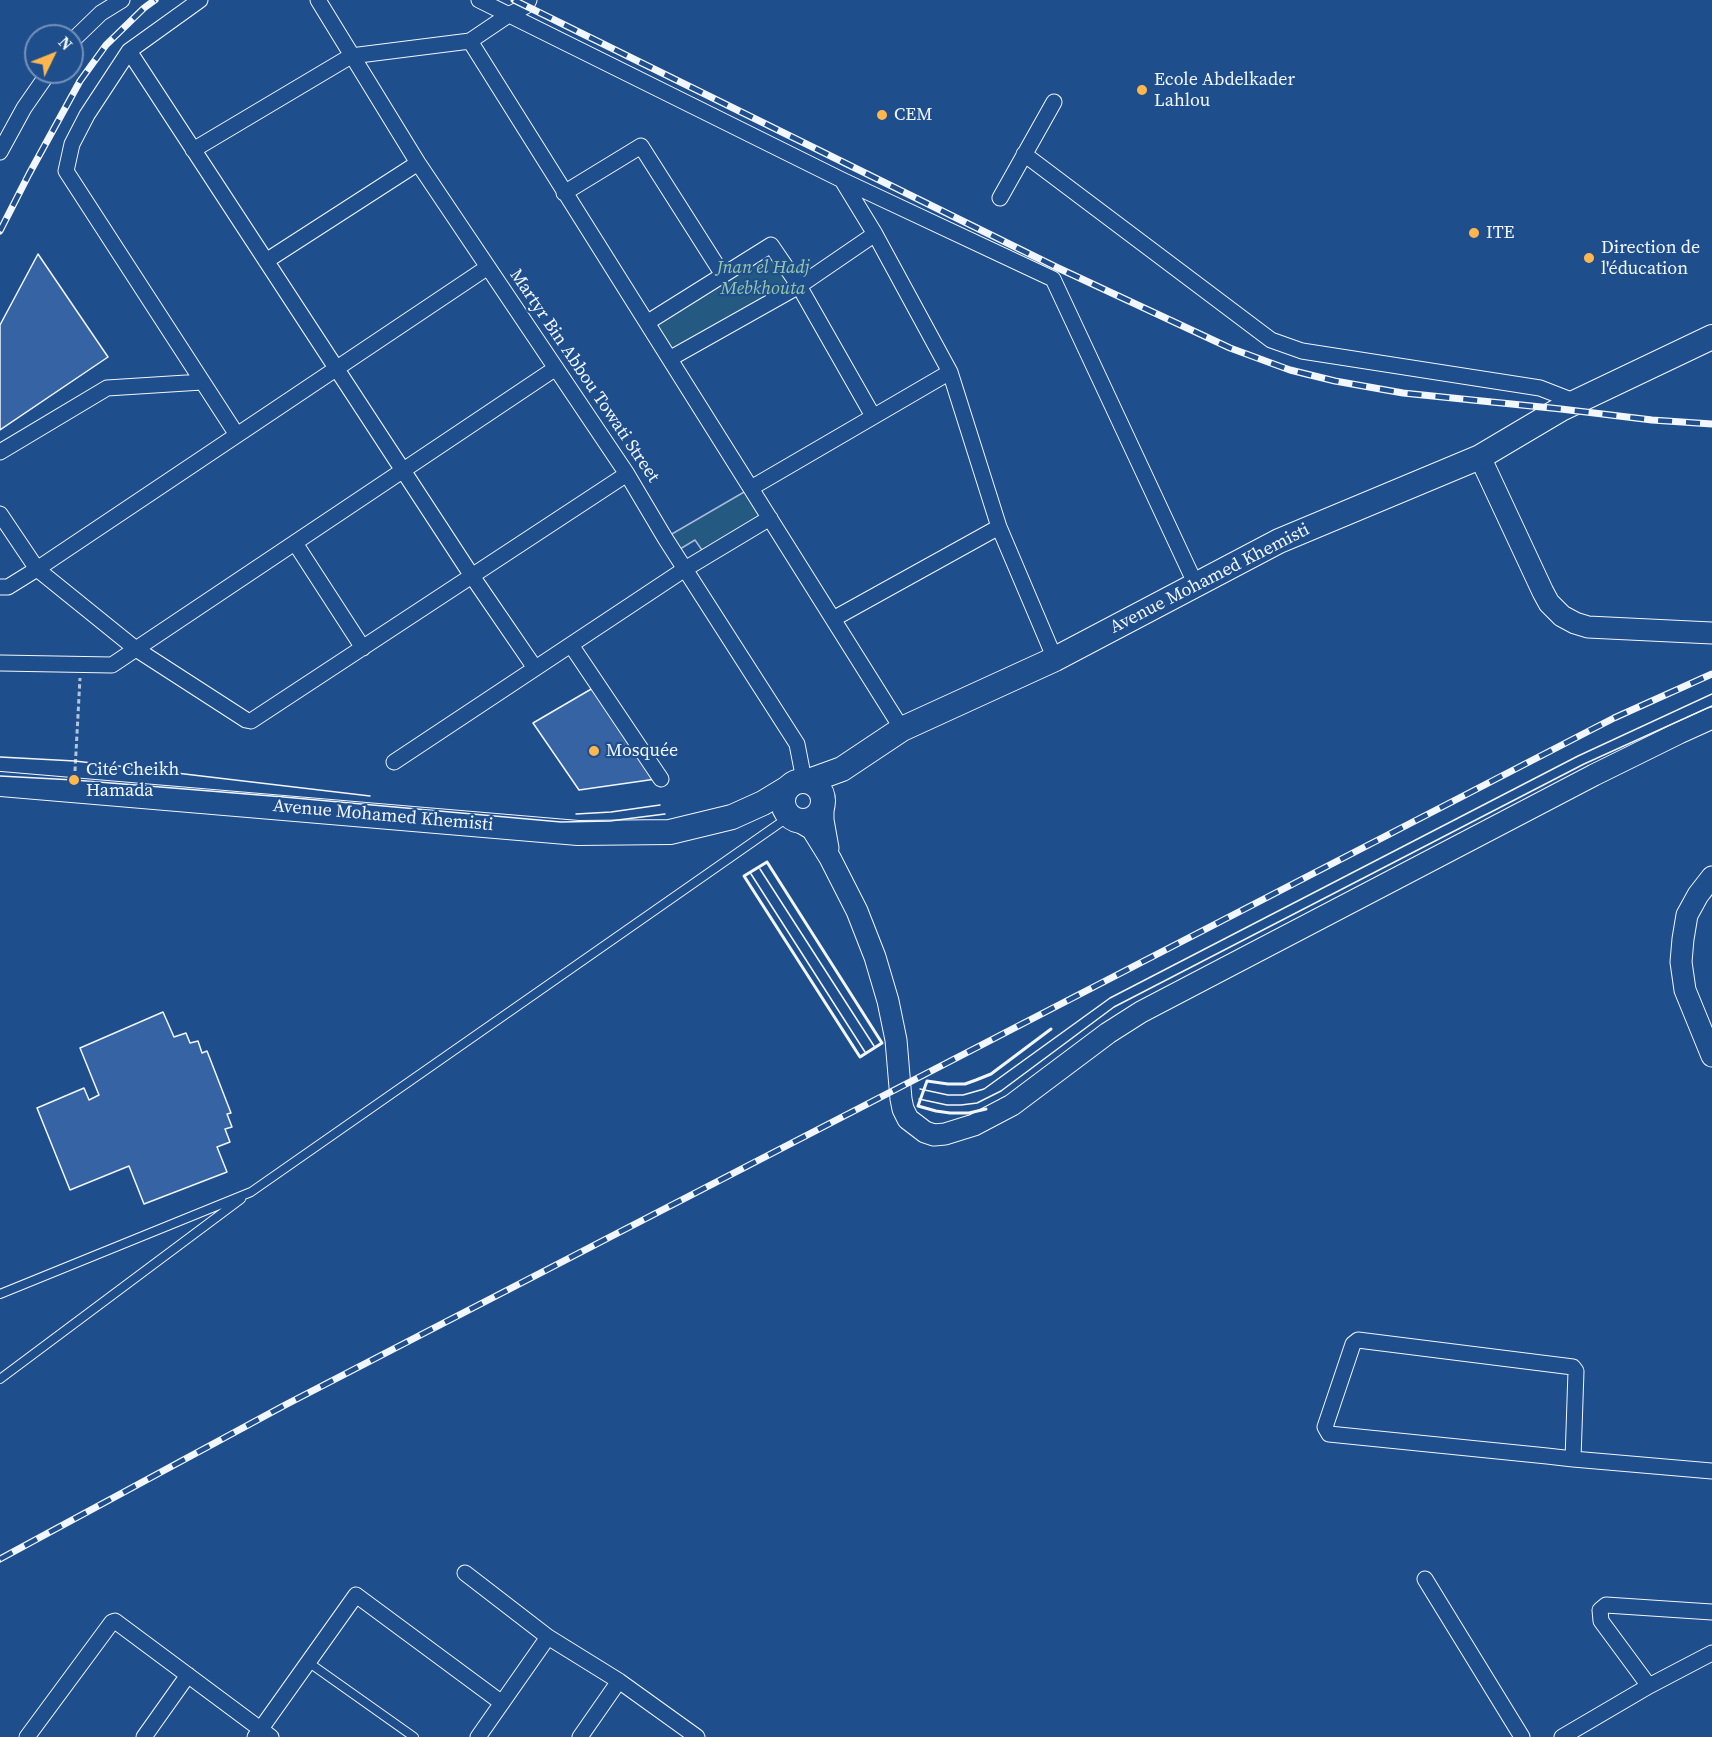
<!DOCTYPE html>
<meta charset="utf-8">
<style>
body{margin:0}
#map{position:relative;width:1712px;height:1737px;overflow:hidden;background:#1f4e8c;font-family:"Source Serif 4",serif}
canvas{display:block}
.north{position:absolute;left:24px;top:24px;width:60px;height:60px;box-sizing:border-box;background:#1f4e8c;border:2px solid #7391ba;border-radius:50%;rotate:47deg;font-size:16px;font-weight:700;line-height:24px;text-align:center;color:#f2f6ff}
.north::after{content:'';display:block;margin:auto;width:21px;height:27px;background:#ffb74d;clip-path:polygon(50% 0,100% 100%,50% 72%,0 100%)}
</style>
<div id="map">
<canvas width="1712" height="1737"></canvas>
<div class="north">N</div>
</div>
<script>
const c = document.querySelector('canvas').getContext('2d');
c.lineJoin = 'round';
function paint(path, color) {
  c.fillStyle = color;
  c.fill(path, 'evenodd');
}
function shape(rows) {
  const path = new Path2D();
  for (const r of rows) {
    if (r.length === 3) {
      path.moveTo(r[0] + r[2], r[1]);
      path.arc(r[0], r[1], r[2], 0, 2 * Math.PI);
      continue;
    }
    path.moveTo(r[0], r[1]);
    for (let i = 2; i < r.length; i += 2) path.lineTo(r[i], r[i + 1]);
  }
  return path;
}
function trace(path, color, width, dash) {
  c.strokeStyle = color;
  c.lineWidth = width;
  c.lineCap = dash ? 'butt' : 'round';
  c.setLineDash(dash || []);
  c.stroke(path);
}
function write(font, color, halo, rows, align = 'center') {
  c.font = font + ' "Source Serif 4",serif';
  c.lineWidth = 4.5;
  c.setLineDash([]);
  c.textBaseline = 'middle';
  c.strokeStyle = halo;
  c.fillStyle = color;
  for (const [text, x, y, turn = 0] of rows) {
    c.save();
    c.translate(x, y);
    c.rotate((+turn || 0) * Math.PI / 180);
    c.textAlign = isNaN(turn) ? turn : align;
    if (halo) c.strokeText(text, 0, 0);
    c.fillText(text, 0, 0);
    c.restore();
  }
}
const green = shape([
 [771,245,799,286,671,358,648,322,771,245],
 [751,488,770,518,706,556,695,540,675,552,665,538,751,488]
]);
paint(green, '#245a82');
trace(green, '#a8bbd7', 1.5);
const building = shape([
 [38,254,108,357,0,430,0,325,38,254],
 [593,688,656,779,579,790,533,723,593,688],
 [163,1012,174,1037,186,1033,190,1043,198,1041,202,1053,207,1051,231,1113,227,1114,232,1127,225,1129,230,1142,217,1147,227,1172,144,1204,129,1166,70,1190,37,1108,84,1088,89,1100,99,1095,80,1048,163,1012]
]);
paint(building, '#3563a3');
trace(building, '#f2f6ff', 1.5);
const lane = shape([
 [0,1294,251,1192,790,816],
 [0,1379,241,1199],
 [308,1662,414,1737]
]);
const street = shape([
 [200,0,129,51,87,115,72,144,66,171,237,435],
 [318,0,418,163,627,474,665,538,797,744,804,780],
 [479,0,842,180,1053,279,1196,585],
 [529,0,526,6,510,14,470,41,902,729],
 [72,41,101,13,122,0],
 [129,51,472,576,535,668],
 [193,150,351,56,470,41],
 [0,152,24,108,49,72],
 [1024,154,1271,340,1302,351,1540,388,1576,402],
 [842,180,875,234,950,372,999,527,1055,659],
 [564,193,641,146,723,275],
 [1000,198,1054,102],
 [266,261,418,163],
 [648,322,771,245,799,286,873,416],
 [671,358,799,286,875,234],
 [0,452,107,388,202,382],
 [751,488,950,372],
 [0,514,37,569,136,649,246,720,251,721,627,474],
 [295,543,363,648],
 [0,587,8,587,37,569,488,267],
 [833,619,999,527],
 [571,645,661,779],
 [0,663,112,665,556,368],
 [394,762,685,569,770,518],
 [1573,1459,1576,1371,1573,1367,1358,1340,1353,1344,1325,1427,1329,1434,1547,1456,1573,1459,1712,1471],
 [465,1573,548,1637,619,1681,697,1737],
 [1425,1579,1522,1737],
 [1649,1686,1601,1621,1600,1610,1606,1605,1712,1612],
 [27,1737,112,1622,115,1621,271,1737],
 [144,1737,188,1675],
 [255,1737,356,1595,502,1703],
 [478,1737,548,1637],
 [580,1737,619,1681],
 [1562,1737,1649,1686,1712,1653]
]);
const secondary = shape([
 [1480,457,1543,592,1549,603,1562,616,1575,623,1588,627,1712,633],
 [823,803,823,820,828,848],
 [795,819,812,829,830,858,857,911,875,957,888,1001,896,1040,901,1099,903,1109,908,1119,925,1132,934,1135,945,1134,974,1125,1012,1105,1108,1033,1141,1012,1594,775,1679,733,1712,718],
 [1712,877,1698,895,1687,915,1683,939,1681,962,1685,990,1712,1056]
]);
const primary = shape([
 [803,801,20],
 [809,781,842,769,902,729,1055,659,1279,541,1480,457,1561,409,1712,337],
 [0,784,578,833,670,832,732,817,763,803,786,789]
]);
trace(lane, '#f2f6ff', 10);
trace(street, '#f2f6ff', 17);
trace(secondary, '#f2f6ff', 23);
trace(primary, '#f2f6ff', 26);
trace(shape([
 [75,771,80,678]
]), '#b3c4dc', 3, [4.5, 3]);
trace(lane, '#1f4e8c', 8);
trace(street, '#1f4e8c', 15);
trace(secondary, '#1f4e8c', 21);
trace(primary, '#1f4e8c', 24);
trace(shape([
 [0,757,75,761,370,796],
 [0,776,74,780,284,797,561,822,610,821,665,814],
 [576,814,611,812,660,805],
 [760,869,874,1046],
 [751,874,865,1052],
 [920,1089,948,1095,963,1095,984,1089,1110,998,1578,756,1712,694],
 [919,1099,947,1105,961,1105,977,1103,1001,1091,1114,1007,1584,764,1712,706]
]), '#f2f6ff', 1.5);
const rail = shape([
 [514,0,1056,267,1230,348,1290,370,1335,381,1403,393,1561,409,1652,420,1712,424],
 [0,231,29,174,80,81,106,45,144,8,155,0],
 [0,1559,287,1404,1614,718,1712,674]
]);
trace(rail, '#f2f6ff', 7);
trace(rail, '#1f4e8c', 4.5, [14]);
trace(shape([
 [767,862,882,1043,860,1057,744,876,767,862],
 [986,1109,969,1113,950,1113,936,1111,918,1106,927,1081,948,1084,965,1084,976,1080,991,1074,1051,1029]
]), '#f2f6ff', 3);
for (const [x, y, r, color] of [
 [1142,90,6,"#ffb74d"],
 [882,115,6,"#ffb74d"],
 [1474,233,6,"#ffb74d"],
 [1589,258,6,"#ffb74d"],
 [594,751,6,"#ffb74d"],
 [74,780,6,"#ffb74d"]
]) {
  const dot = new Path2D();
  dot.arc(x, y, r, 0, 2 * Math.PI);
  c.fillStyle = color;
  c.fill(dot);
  trace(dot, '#1f4e8c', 2);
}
write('18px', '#f2f6ff', '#1f4e8c', [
 ["Ecole Abdelkader",1154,80],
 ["Lahlou",1154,101],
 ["CEM",894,115],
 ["ITE",1486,233],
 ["Direction de",1601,248],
 ["l'éducation",1601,269],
 ["Mosquée",606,751],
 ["Cité Cheikh",86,770],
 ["Hamada",86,791]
], 'left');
write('italic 18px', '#97c8a6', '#1f4e8c', [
 ["Jnan el Hadj",763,268],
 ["Mebkhouta",763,289]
]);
write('18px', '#f2f6ff', '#1f4e8c', [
 ["Martyr Bin Abbou Towati Street",584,376,56],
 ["Avenue Mohamed Khemisti",1210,579,-27],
 ["Avenue Mohamed Khemisti",383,816,5]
]);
</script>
